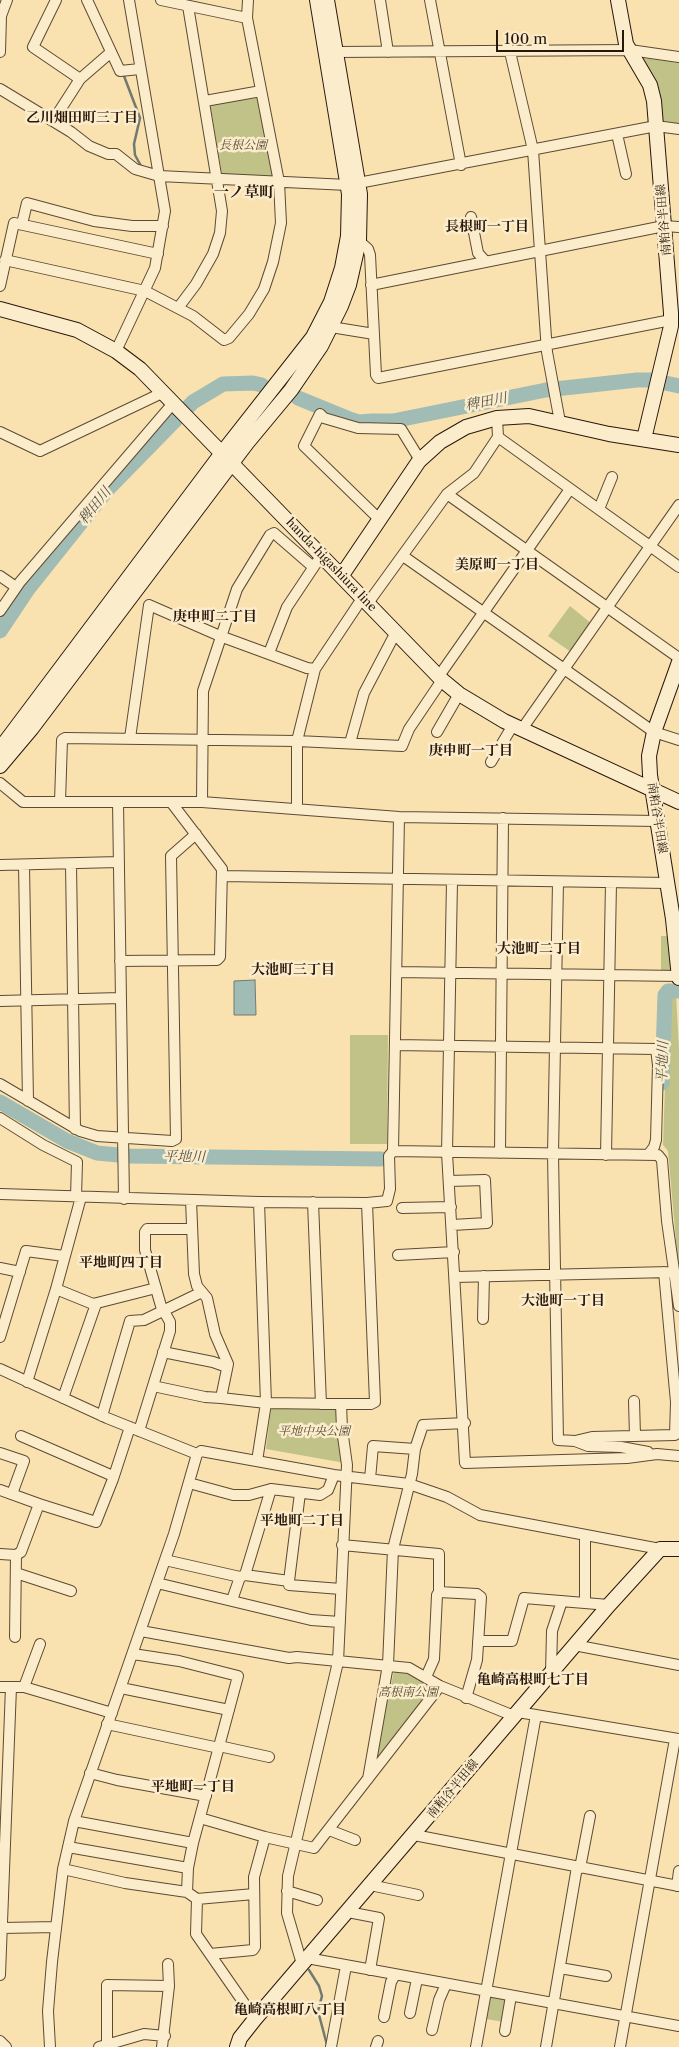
<!DOCTYPE html>
<meta charset="utf-8">
<style>
body{margin:0}
#map{position:relative;width:679px;height:2047px;overflow:hidden;background:#f9e2af;font-family:"Libre Caslon Text",serif}
canvas{display:block}
.scale{position:absolute;left:496px;top:30px;width:128px;height:22px;box-sizing:border-box;border:2px solid #29170b;border-top:0;padding-left:6px;font-size:15px;line-height:18px;white-space:nowrap;color:#29170b;-webkit-text-stroke:4px #fbeccb;paint-order:stroke}
</style>
<div id="map">
<canvas width="679" height="2047"></canvas>
<div class="scale">100 m</div>
</div>
<script>
const c = document.querySelector('canvas').getContext('2d');
c.lineJoin = 'round';
function paint(path, color) {
  c.fillStyle = color;
  c.fill(path, 'evenodd');
}
function shape(rows) {
  const path = new Path2D();
  for (const r of rows) {
    path.moveTo(r[0], r[1]);
    for (let i = 2; i < r.length; i += 2) path.lineTo(r[i], r[i + 1]);
  }
  return path;
}
function trace(path, color, width, dash) {
  c.strokeStyle = color;
  c.lineWidth = width;
  c.lineCap = dash ? 'butt' : 'round';
  c.setLineDash(dash || []);
  c.stroke(path);
}
function write(font, color, halo, rows, align = 'center') {
  c.font = font + ' "Libre Caslon Text","Noto Serif JP",serif';
  c.lineWidth = 5;
  c.setLineDash([]);
  c.textBaseline = 'middle';
  c.strokeStyle = halo;
  c.fillStyle = color;
  for (const [text, x, y, turn = 0] of rows) {
    c.save();
    c.translate(x, y);
    c.rotate((+turn || 0) * Math.PI / 180);
    c.textAlign = isNaN(turn) ? turn : align;
    if (halo) c.strokeText(text, 0, 0);
    c.fillText(text, 0, 0);
    c.restore();
  }
}
paint(shape([
 [644,58,679,63,679,126,663,124,642,62],
 [259,95,275,176,222,174,210,103],
 [570,606,592,624,571,652,548,636],
 [661,936,670,936,672,968,669,971,661,971],
 [676,994,679,1048,679,1275,668,1151,663,1145,668,997],
 [350,1035,388,1035,387,1144,350,1144],
 [274,1408,339,1408,345,1463,266,1449,271,1409],
 [394,1671,411,1672,433,1685,434,1690,379,1762,375,1760],
 [490,1995,507,1999,504,2022,486,2019]
]), '#c0c288');
const water = shape([
 [255,980,256,1015,234,1015,234,981,255,980]
]);
paint(water, '#a1bcb5');
trace(water, '#717a71', 1);
trace(shape([
 [124,76,140,118,134,144,135,155,141,166],
 [309,1970,319,1986,322,1996,318,2011,327,2045]
]), '#717a71', 2.5);
trace(shape([
 [298,398,347,418,359,422,372,421,393,421,546,390,637,380,651,380,679,386],
 [0,631,28,589,107,490,193,402,223,384,253,383,262,385],
 [662,1083,665,995,668,991,679,991],
 [0,1102,67,1141,97,1153,129,1156,381,1159]
]), '#a1bcb5', 15);
const street = shape([
 [56,0,33,47,80,79],
 [87,0,120,71,140,69],
 [161,0,247,18],
 [380,0,388,52],
 [430,0,461,165],
 [0,52,1,16,7,0],
 [336,52,630,50,679,57],
 [510,52,533,150,547,352,560,422],
 [0,89,71,132,89,146,108,154,116,154,135,169,159,176,348,185,656,126,679,129],
 [205,101,261,91],
 [53,121,80,79,110,53],
 [617,134,626,174],
 [471,217,478,253,486,262],
 [22,224,27,203,94,221,132,226,163,226],
 [359,241,368,249,370,255,376,375,378,378,671,320],
 [5,260,145,291,193,316,224,340,229,338,249,314,264,289,273,262,281,223,279,182,247,18,248,0],
 [371,285,664,226,679,227],
 [0,286,14,223,158,254],
 [178,308,196,284,213,254,220,233,222,211,188,6],
 [331,327,374,334],
 [116,351,155,268,165,211,129,0],
 [0,432,40,451,164,392],
 [498,437,679,567],
 [447,494,679,658],
 [599,509,612,477],
 [379,519,304,446,320,414,324,418,358,428,401,429,420,460],
 [403,556,654,732,679,740],
 [0,576,16,587],
 [368,603,447,494,474,473,498,437,497,418],
 [0,611,20,582,169,408],
 [269,653,287,607,317,562],
 [439,676,570,489],
 [522,729,679,505],
 [437,732,459,694],
 [130,738,149,605,220,636,307,668,315,669],
 [350,743,364,693,396,632],
 [491,762,513,725],
 [0,783,23,802,202,802,399,817,657,821],
 [60,802,62,740,65,738,297,741,402,746,409,729,442,680],
 [118,802,124,1199],
 [202,802,203,691,237,589,270,535,274,533,312,566],
 [297,808,297,741,315,669,363,597],
 [71,864,75,1129],
 [0,865,118,862],
 [24,865,28,1101],
 [222,876,667,883],
 [452,881,447,1153,465,1463,627,1458,657,1454,679,1456],
 [558,882,553,1154,558,1440,575,1441,588,1446,621,1447,648,1452],
 [120,961,217,960,220,957,222,869,171,802],
 [397,972,679,976],
 [0,1001,121,998],
 [395,1045,656,1049,658,1065,656,1140,654,1147,648,1155],
 [0,1084,80,1131,97,1136,172,1141,176,1139,171,856,196,834],
 [0,1118,43,1145,77,1162,76,1197],
 [393,1151,658,1155,662,1160,667,1221,679,1306],
 [500,1153,503,818],
 [606,1155,611,883],
 [449,1181,485,1180,487,1223,452,1225],
 [0,1194,259,1202,367,1203,387,1201,390,1189,389,1156,393,1151,399,817],
 [191,1200,194,1274,197,1286,207,1298,215,1334,228,1364,221,1398,266,1403,341,1404,371,1404,375,1402,367,1203],
 [313,1202,321,1404],
 [402,1208,451,1207],
 [398,1255,454,1252],
 [0,1268,20,1272],
 [455,1277,670,1272],
 [56,1289,93,1304,156,1288],
 [483,1319,484,1276],
 [0,1337,26,1251,64,1256],
 [163,1352,213,1362,227,1367],
 [0,1369,107,1418,197,1454,201,1451,334,1475,409,1484,447,1497,480,1515,660,1549],
 [27,1382,56,1289,81,1197],
 [153,1386,205,1397,221,1398],
 [63,1398,96,1304],
 [634,1401,635,1436],
 [102,1416,130,1321,144,1320,202,1292],
 [139,1431,170,1331,170,1322,161,1306,145,1250,145,1232,147,1229,192,1229],
 [21,1436,113,1476],
 [575,1441,592,1437,675,1435,676,1402,664,1272],
 [0,1453,24,1461,12,1494],
 [257,1461,266,1403,259,1202],
 [370,1479,373,1446,415,1449],
 [189,1483,233,1495,249,1495,271,1489],
 [0,1490,39,1504],
 [342,1545,439,1554,439,1592,437,1595,434,1659,426,1677],
 [0,1554,16,1555,21,1552,39,1504,96,1522,113,1479,130,1427],
 [165,1560,240,1577],
 [16,1573,71,1591],
 [245,1575,289,1581,289,1585,341,1589],
 [289,1581,300,1493],
 [157,1583,311,1620,340,1622],
 [439,1592,477,1594,481,1597,477,1660,466,1698],
 [232,1600,240,1577,245,1575,271,1489,320,1495,328,1490,334,1475],
 [585,1603,585,1535],
 [141,1631,289,1658,297,1657,409,1668,440,1686,514,1716],
 [15,1637,16,1555],
 [478,1641,512,1641,524,1598,609,1605],
 [574,1645,679,1665],
 [133,1654,179,1661,238,1676,193,1843,188,1868,187,1892],
 [551,1673,552,1631,562,1601],
 [0,1687,24,1687,112,1713],
 [24,1687,40,1644],
 [121,1688,229,1710],
 [518,1712,679,1739],
 [107,1724,219,1748],
 [219,1746,269,1757],
 [90,1773,117,1780,206,1796],
 [368,1779,388,1665,393,1549,412,1474,415,1449,423,1425,465,1423],
 [200,1818,265,1837,314,1848,440,1686],
 [74,1821,193,1843],
 [329,1830,355,1840],
 [414,1835,679,1886],
 [68,1847,188,1868],
 [580,1868,590,1816],
 [63,1869,125,1883,187,1892,197,1899,196,1934,255,2019],
 [370,1885,418,1895],
 [677,1886,679,1871],
 [287,1891,317,1900],
 [197,1899,254,1894],
 [348,1912,379,1918,370,1970],
 [2,1928,56,1927],
 [210,1954,253,1950,255,1947,254,1877,265,1837],
 [307,1958,679,2026],
 [302,1964,287,1913,288,1876,338,1662,347,1465,342,1429,341,1404],
 [560,1968,606,1976],
 [0,1975,11,1687],
 [410,2013,417,1979],
 [384,2017,391,1982,395,1975],
 [432,2030,439,2000,446,1984],
 [505,2031,511,1996],
 [0,2041,6,2047],
 [107,2045,107,1985,169,1986],
 [50,2047,48,2011,52,1962,63,1869,74,1821,174,1534,197,1454],
 [99,2047,144,2034,165,2036],
 [162,2047,169,1986,168,1964],
 [331,2047,346,1966],
 [376,2047,378,2041],
 [476,2047,536,1715],
 [546,2047,577,1867],
 [620,2047,675,1739]
]);
const secondary = shape([
 [618,0,626,44,650,85,654,101,671,313,671,326,644,439],
 [0,309,77,330,116,351,140,369,442,680,459,694,504,721,679,802],
 [342,575,419,461,440,442,466,427,497,418,529,416,609,434,679,445],
 [679,662,654,732,649,756,650,775,673,919,679,978],
 [0,749,222,453,313,337,331,302,342,268,348,236,349,194,317,0],
 [0,766,32,728,247,443,291,390,321,346,341,306,349,285,359,241,360,194,327,0],
 [237,2047,240,2038,255,2019,609,1605,660,1549,679,1549]
]);
trace(street, '#5d4a34', 12);
trace(secondary, '#29170b', 16);
trace(street, '#fbeccb', 10);
trace(secondary, '#fbeccb', 14);
write('italic 12px', '#564a30', '#fbeccb', [
 ["長根公園",243,146],
 ["平地中央公園",314,1432],
 ["高根南公園",408,1693]
]);
write('12px', '#29170b', '#fbeccb', [
 ["南粕谷半田線",664,220,-95],
 ["handa-higashiura line",331,565,46],
 ["南粕谷半田線",657,818,81],
 ["南粕谷半田線",453,1789,-50]
]);
write('bold 14px', '#29170b', '#fbeccb', [
 ["乙川畑田町三丁目",82,118],
 ["長根町一丁目",487,227],
 ["美原町一丁目",497,565],
 ["庚申町二丁目",215,617],
 ["庚申町一丁目",471,751],
 ["大池町二丁目",539,949],
 ["大池町三丁目",293,970],
 ["平地町四丁目",121,1263],
 ["大池町一丁目",563,1301],
 ["平地町二丁目",302,1521],
 ["亀崎高根町七丁目",533,1680],
 ["平地町一丁目",193,1787],
 ["亀崎高根町八丁目",290,2010]
]);
write('italic 14px', '#535146', '#fbeccb', [
 ["稗田川",486,402,-11],
 ["稗田川",95,506,-51],
 ["平地川",663,1062,-88],
 ["平地川",184,1157,1]
]);
write('bold 15px', '#29170b', '#fbeccb', [
 ["一ノ草町",244,193]
]);
</script>
